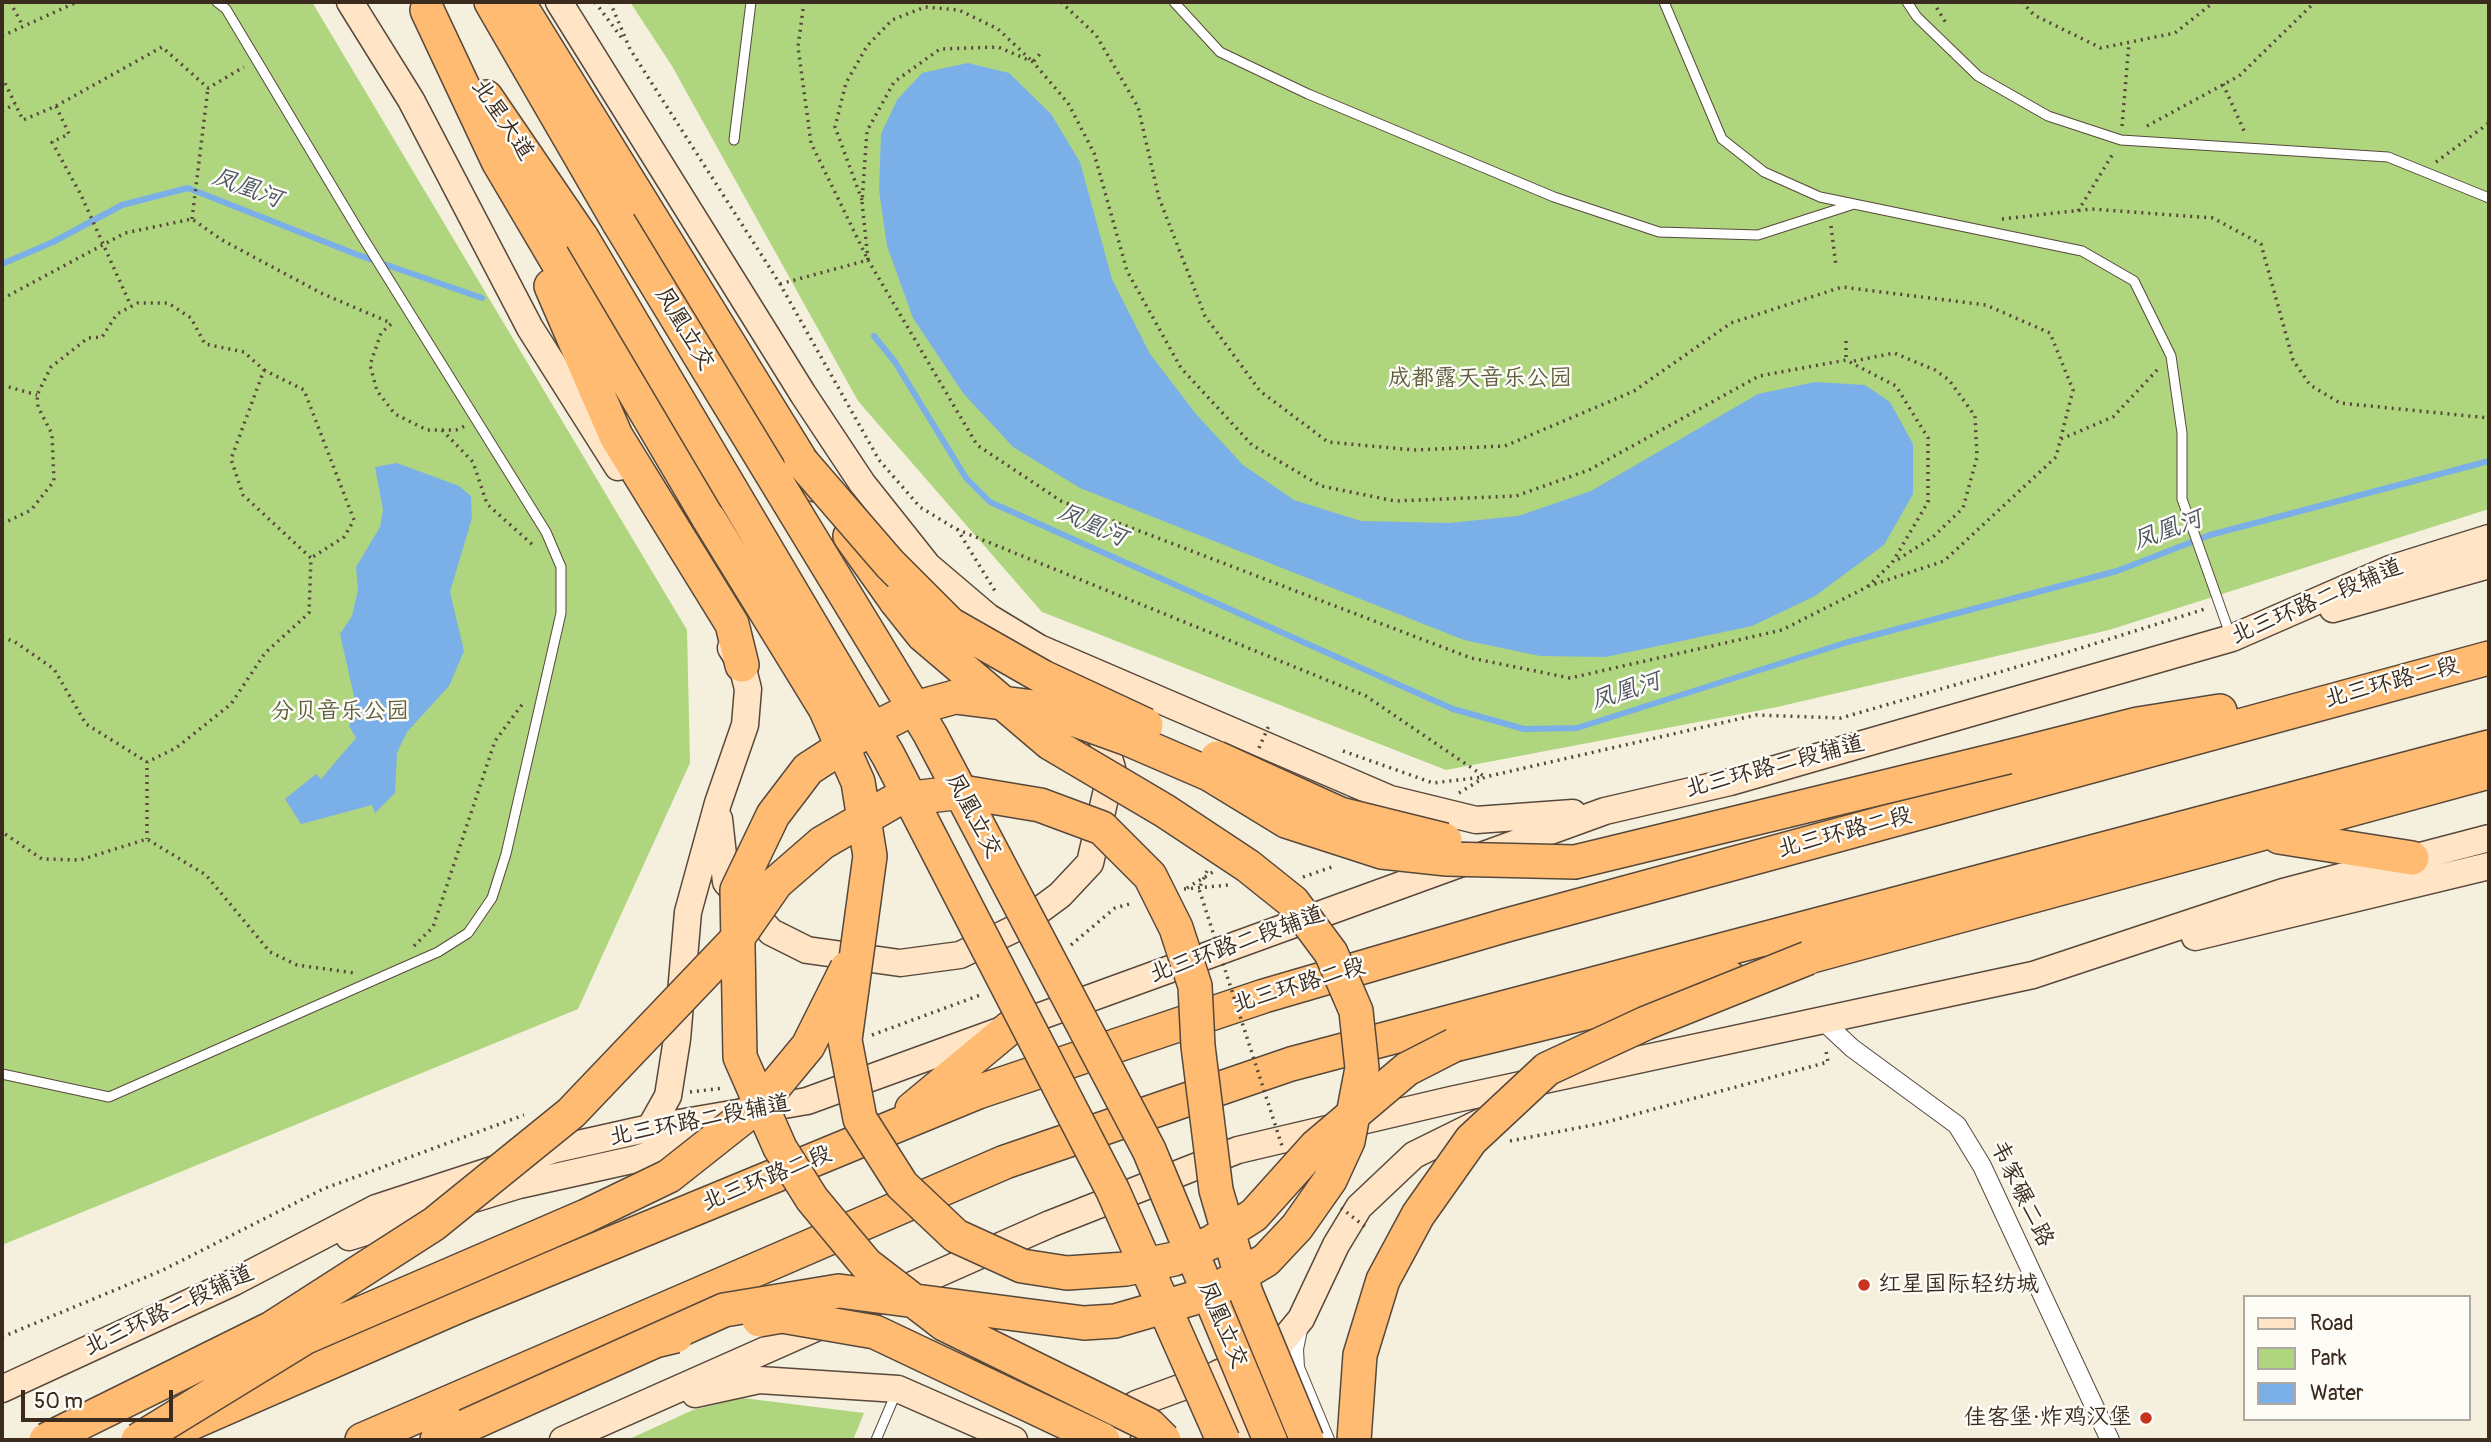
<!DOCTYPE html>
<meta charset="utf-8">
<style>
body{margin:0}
#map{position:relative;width:2491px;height:1442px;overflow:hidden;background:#f5f0dd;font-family:Pangolin,sans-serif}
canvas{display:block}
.frame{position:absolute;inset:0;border:4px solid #3b2a1e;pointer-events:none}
.legend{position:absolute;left:2243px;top:1295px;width:228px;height:126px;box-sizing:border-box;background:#fdfcf7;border:2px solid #afa8a0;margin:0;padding:9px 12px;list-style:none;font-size:21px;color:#3b2a1e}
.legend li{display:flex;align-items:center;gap:14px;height:35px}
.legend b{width:35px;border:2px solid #afa8a0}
.scale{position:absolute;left:21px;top:1390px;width:152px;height:32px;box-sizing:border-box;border:4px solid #3b2a1e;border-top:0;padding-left:9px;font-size:21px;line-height:24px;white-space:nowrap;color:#3b2a1e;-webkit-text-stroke:5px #fdfcf7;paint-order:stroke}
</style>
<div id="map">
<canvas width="2491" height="1442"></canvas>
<div class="frame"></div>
<ul class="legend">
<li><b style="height:9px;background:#ffe4c6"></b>Road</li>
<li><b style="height:19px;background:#b0d57f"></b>Park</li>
<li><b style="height:19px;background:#7aafe8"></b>Water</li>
</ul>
<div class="scale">50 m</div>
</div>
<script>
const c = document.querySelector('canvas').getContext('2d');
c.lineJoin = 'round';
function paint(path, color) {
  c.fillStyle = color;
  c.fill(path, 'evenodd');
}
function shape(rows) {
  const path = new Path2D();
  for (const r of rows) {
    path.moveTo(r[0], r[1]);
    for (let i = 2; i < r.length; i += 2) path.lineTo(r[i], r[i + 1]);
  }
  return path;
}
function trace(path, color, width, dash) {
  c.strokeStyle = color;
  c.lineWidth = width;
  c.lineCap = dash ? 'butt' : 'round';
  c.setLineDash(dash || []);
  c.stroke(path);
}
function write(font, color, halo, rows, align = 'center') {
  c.font = font + ' Pangolin,"LXGW WenKai TC",sans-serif';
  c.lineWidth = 5;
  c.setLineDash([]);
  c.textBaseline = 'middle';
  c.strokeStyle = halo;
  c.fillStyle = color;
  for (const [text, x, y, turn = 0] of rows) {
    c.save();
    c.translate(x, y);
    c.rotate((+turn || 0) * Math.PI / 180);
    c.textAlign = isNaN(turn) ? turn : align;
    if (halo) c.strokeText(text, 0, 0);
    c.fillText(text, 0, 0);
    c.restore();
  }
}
paint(shape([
 [2,2,312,2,687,630,690,763,578,1009,2,1245],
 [630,2,2489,2,2489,509,2109,630,1777,707,1446,770,1042,612,858,401,672,66],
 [743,1398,864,1413,853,1440,627,1440,693,1410]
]), '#b0d57f');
paint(shape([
 [968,63,1009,73,1051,114,1080,162,1112,279,1150,354,1196,414,1243,465,1294,500,1361,521,1449,523,1518,516,1591,491,1758,394,1815,382,1865,385,1890,402,1913,444,1913,494,1884,545,1815,596,1752,626,1606,657,1540,656,1464,640,1080,488,1013,447,963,393,913,318,887,246,879,190,881,134,897,100,922,73],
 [397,463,459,486,471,496,472,518,450,592,464,651,449,686,407,732,397,753,395,793,375,813,372,805,301,824,285,799,316,774,321,779,356,738,349,726,356,705,340,634,352,616,358,590,356,567,380,527,383,510,375,467]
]), '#7aafe8');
trace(shape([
 [2,264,53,242,122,205,188,188,358,255,482,298],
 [874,336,895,362,966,478,990,502,1453,709,1524,729,1577,728,1848,642,2117,571,2210,535,2489,461]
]), '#7aafe8', 6);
const lane = shape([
 [1174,2,1220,52,1308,94,1554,197,1659,232,1758,235,1851,205],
 [1664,2,1722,139,1764,172,1820,197,2082,251,2134,281,2171,356,2182,433,2182,499,2231,637],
 [1907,2,1917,17,1978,76,2048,116,2121,140,2388,157,2489,198],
 [734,140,751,2],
 [2,1074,109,1097,438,952,468,933,492,898,506,854,561,613,561,567,546,532,360,233,226,9,217,2],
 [876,1440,896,1393]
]);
const street = shape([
 [1823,1021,1852,1048,1957,1125,1982,1166,2110,1440],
 [1299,1325,1294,1349,1295,1368,1325,1440]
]);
const secondary = shape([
 [350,2,411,100,530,328,618,467],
 [559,2,803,394,862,483,928,566,988,617,1039,648,1390,799,1476,820,1573,813],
 [2333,609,2489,565],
 [719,819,726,882,771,932,807,950,900,963,960,955,1014,929,1060,895,1090,863,1112,768,1104,742,1087,718],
 [2195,937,2489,866],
 [650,1128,668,1096,677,1039,688,912,718,803,745,725,748,689,742,665,731,648],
 [349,1237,519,1185,636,1159,719,1131],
 [1219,1373,1249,1440],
 [2,1389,234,1282,376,1208,556,1149,650,1128,807,1101,1605,811,1730,782,2232,638,2390,569,2489,538],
 [695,1394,759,1380,898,1389,1014,1440],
 [563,1440,1050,1224,1238,1150,1451,1100,2033,975,2283,892,2489,838],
 [1114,1440,1120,1427,1136,1404,1259,1359,1277,1348,1301,1319,1336,1245,1359,1207,1414,1155,1485,1120]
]);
const highway = shape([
 [491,2,619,223],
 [518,2,816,485],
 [427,10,498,161,709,519],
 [486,97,582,238],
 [551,286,616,436,732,624,742,665],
 [850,536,896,601],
 [2008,757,2138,724,2220,711],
 [2279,837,2412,858],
 [1779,965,2489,772],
 [1454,1045,1730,978],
 [912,1109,1012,1026],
 [171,1432,459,1306,978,1092,1264,996,1507,925,2489,658],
 [362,1440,1005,1162,1291,1064,2489,747],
 [437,1440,466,1426]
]);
trace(lane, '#57483b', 11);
trace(street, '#57483b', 20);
trace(secondary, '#57483b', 29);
trace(highway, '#57483b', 36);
trace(shape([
 [10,2,23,26],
 [595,2,624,41],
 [610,2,630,49,780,284,879,460,920,507,956,529,1366,696,1485,777],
 [804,2,798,47,811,143,867,258],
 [1061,2,1096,35,1138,107,1159,198,1205,316,1260,391,1328,442,1414,450,1505,446,1634,391,1731,323,1842,287,1986,305,2050,333,2073,390,2056,457,1944,561,1869,586],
 [1933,2,1946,23],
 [2022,2,2034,15,2101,48,2175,33,2214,2],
 [2,36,77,2],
 [2,77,23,120,56,106,69,134,52,142,81,195,131,306],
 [2223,84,2245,133],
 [56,106,162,47,208,88,244,67],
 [2,111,15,104],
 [2122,126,2129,43],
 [2147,126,2239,76,2315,2],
 [2436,162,2489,123],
 [862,200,835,127,846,83,867,46,892,20,925,7,959,10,998,29,1033,62,1040,54],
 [2078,211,2114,152],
 [192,219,208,88],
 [2002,219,2091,209,2213,218,2261,244,2293,360,2310,385,2340,403,2489,418],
 [1831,226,1836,266],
 [780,284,868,260,977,445,1061,501,1471,658,1570,678,1782,630,1867,587,1892,563,1928,502,1928,438,1896,386,1846,360,1759,376,1589,470,1516,496,1395,501,1321,486,1252,445,1181,368,1127,271,1094,153,1068,103,1033,62,998,47,940,49,894,82,867,131,862,202,868,260],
 [2,299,125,233,192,219,222,240,321,293,391,323],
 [391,324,381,333,370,365,377,391,395,414,427,430,456,430,465,426],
 [1846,341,1846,360],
 [1854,361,1894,353,1935,370,1949,380,1975,416,1977,457,1963,508,1933,537,1894,562],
 [264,370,304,390,354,520,344,537,311,558],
 [2,385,37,395],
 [442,430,473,462,487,504,535,547],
 [2061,439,2113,417,2159,368],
 [2,524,31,510,54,481,52,434,38,407,37,395,51,367,88,338,102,337,117,314,138,303,168,303,191,318,205,344,244,352,264,370,231,459,243,495,311,558,309,613,265,653,231,704,176,748,147,762,147,839],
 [957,529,995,591],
 [2,637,15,642,54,669,86,724,147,762],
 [1343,751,1433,783,1483,777],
 [1459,793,1485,777,1756,715,1841,718,2065,653,2208,608],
 [2,828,5,834,42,859,80,860,147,839,206,875,270,952,297,965,355,973],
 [1303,877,1335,866],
 [1187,888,1213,872],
 [1184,889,1229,885],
 [1071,945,1115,908,1133,903],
 [414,946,433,927,495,741,524,702],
 [872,1035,983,994],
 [690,1092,724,1088],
 [1510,1141,1603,1123,1828,1062,1826,1051],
 [2,1337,163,1270,323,1189,524,1115]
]), '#57483b', 3.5, [2, 5]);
trace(lane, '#fff', 9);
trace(street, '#fff', 18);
trace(secondary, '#ffe4c6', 26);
trace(highway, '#febb71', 33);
const highwayBridge = shape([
 [619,223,930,734,1149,1150,1270,1440],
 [582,238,888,755,1113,1191,1223,1440],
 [801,461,890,564,950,624,1043,677,1146,725],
 [709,519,825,708,858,782,870,856,845,1040,860,1119,902,1185,956,1236,1022,1266,1067,1273,1126,1269,1174,1259,1212,1242,1254,1215,1316,1146,1407,1069,1454,1045],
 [1217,758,1340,814,1445,840],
 [759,1320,782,1316,875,1332,1103,1440],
 [655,1341,724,1310,839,1291,1084,1323,1115,1321,1191,1299,1224,1285,1266,1260,1297,1227,1330,1180,1348,1141,1362,1068,1356,1011,1331,953,1293,902,1248,866,1165,811,1050,743,923,635,896,601],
 [466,1426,655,1341,676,1336],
 [46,1440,272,1328,434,1224,571,1113,737,939,776,883,822,843,896,800,962,792,1040,805,1102,828,1150,876,1176,928,1195,986,1198,1046,1216,1190,1246,1293,1307,1440],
 [138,1440,306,1337,586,1216,669,1176,760,1104,808,1046,847,968],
 [1164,1440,1149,1425,944,1324,866,1264,812,1199,780,1148,740,1057,737,890,773,815,808,769,859,736,915,708,955,697,1042,708,1128,739,1209,774,1286,821,1382,852,1447,859,1575,862,2008,757],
 [1354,1440,1360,1355,1383,1280,1418,1215,1471,1140,1547,1069,1646,1023,1808,958]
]);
trace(highwayBridge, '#57483b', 36, []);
trace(shape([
 [1259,748,1270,723],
 [1207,871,1199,889,1282,1146],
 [1341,1208,1367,1228]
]), '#57483b', 3.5, [2, 5]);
trace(highwayBridge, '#febb71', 33);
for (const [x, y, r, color] of [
 [1864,1285,7,"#c8321e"],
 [2146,1418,7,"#c8321e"]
]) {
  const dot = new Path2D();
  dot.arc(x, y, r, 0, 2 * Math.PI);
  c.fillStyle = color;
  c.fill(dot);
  trace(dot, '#fdfcf7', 2.5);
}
write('23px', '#3b2a1e', '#fdfcf7', [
 ["北星大道",502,120,56],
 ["凤凰立交",684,329,59],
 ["北三环路二段辅道",2317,602,-23],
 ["北三环路二段",2392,683,-15],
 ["北三环路二段辅道",1775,767,-15],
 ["凤凰立交",973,816,62],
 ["北三环路二段",1845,833,-15],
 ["北三环路二段辅道",1237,945,-20],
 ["北三环路二段",1299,986,-17],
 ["北三环路二段辅道",700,1121,-11],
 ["北三环路二段",767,1179,-22],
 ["韦家碾二路",2021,1194,64],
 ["北三环路二段辅道",169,1311,-25],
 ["凤凰立交",1222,1325,67]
]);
write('23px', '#5e5d3b', '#fdfcf7', [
 ["成都露天音乐公园",1480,379],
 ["分贝音乐公园",340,712]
]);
write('23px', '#3b2a1e', '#fdfcf7', [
 ["红星国际轻纺城",1878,1285],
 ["佳客堡·炸鸡汉堡",2132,1418,"right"]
], 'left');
write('italic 24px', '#515965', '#fdfcf7', [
 ["凤凰河",247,189,20],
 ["凤凰河",1092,526,24],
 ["凤凰河",2168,531,-20],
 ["凤凰河",1626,692,-18]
]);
</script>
